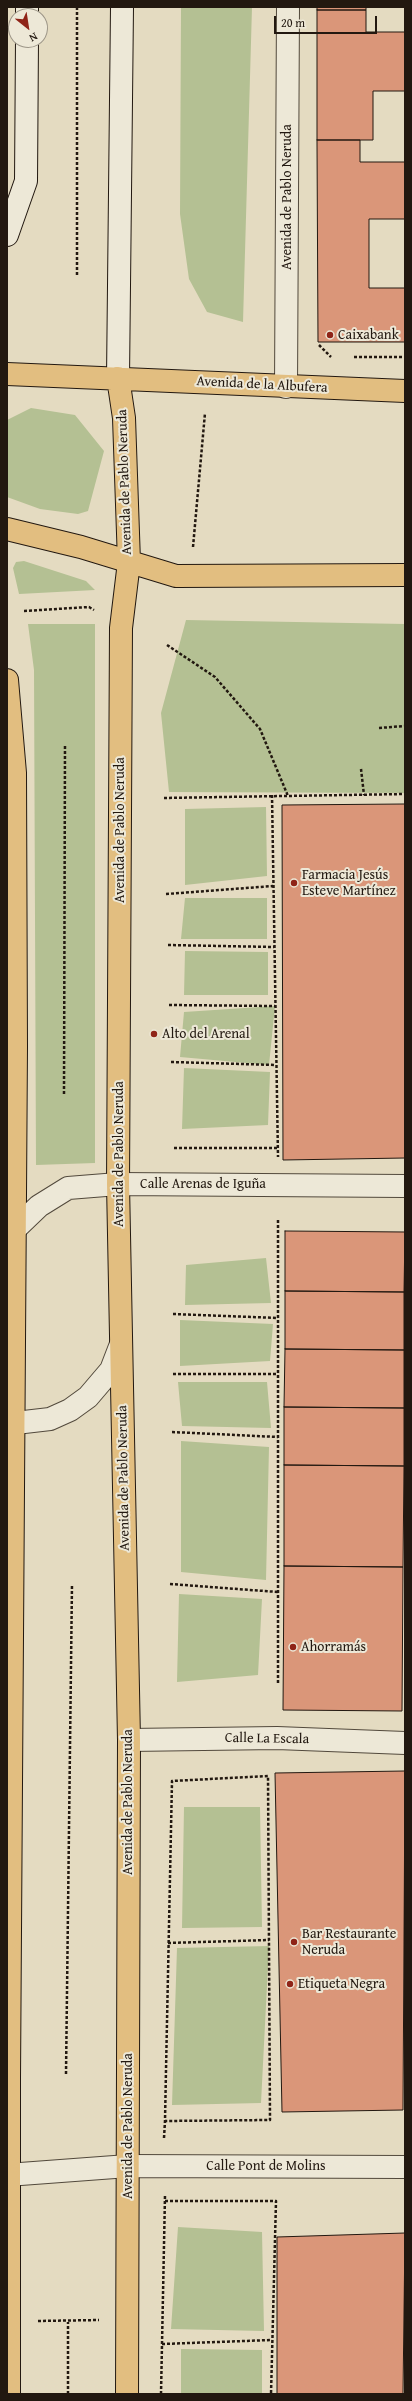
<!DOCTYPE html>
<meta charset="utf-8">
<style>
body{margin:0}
#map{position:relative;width:412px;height:2401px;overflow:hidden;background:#e4dbc1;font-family:"Gentium Book Plus",serif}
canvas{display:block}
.frame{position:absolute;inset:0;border:8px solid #221810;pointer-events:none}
.north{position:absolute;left:8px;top:8px;width:40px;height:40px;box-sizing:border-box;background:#ede8d7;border:1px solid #9c9587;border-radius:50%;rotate:150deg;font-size:11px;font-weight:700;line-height:16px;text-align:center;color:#221810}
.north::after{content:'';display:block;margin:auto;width:14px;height:18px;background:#8f2418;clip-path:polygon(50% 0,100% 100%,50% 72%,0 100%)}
.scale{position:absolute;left:274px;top:16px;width:103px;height:18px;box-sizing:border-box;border:2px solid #221810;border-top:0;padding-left:5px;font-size:12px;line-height:14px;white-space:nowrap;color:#221810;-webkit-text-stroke:3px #ede8d7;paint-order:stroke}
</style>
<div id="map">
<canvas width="412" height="2401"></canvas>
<div class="frame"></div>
<div class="north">N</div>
<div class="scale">20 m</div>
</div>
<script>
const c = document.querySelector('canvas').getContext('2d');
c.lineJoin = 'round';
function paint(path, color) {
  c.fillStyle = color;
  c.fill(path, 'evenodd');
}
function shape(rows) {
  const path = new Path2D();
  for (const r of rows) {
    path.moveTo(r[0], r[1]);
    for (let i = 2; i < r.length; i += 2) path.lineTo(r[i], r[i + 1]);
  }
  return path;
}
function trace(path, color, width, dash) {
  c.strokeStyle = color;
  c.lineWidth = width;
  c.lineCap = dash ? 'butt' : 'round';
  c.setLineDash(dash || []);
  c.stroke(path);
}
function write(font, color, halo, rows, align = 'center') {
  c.font = font + ' "Gentium Book Plus",serif';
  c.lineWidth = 4;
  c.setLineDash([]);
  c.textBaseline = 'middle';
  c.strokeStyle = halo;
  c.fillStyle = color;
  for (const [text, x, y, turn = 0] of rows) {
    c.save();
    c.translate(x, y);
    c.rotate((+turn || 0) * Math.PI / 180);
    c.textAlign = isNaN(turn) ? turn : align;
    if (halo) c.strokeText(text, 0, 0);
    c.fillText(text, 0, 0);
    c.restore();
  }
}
paint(shape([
 [181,7,252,7,243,322,207,312,189,279,180,214],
 [31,408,75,415,104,451,88,511,78,514,40,509,7,497,7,420],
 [24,561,86,581,95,590,19,594,13,568,16,562],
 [186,620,405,624,405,793,169,792,161,713],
 [28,624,95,624,95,1163,36,1165,34,670],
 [266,807,267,876,185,885,185,809],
 [185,898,267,898,267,939,181,939],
 [185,951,268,952,268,995,184,995],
 [275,1006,269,1065,180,1057,184,1012],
 [184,1068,270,1072,268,1125,182,1129],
 [266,1258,271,1303,185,1305,186,1265],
 [180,1320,273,1324,270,1361,180,1366],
 [178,1382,267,1382,271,1428,182,1426],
 [181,1441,269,1447,266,1580,181,1572],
 [179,1594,262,1599,258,1675,177,1682],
 [184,1807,260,1807,262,1927,182,1928],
 [269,1946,261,2103,172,2105,177,1948],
 [178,2227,262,2232,264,2331,171,2329],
 [181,2349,262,2350,262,2394,181,2394]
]), '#b4c093');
const building = shape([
 [317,7,366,7,366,10,317,10,317,7],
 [317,10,366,10,366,32,405,32,405,91,373,91,373,140,317,140,317,10],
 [317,140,360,140,360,162,405,162,405,219,369,219,369,288,405,288,405,342,318,342,317,140],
 [405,804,405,1158,283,1160,282,805,405,804],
 [285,1231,405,1232,404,1292,285,1291,285,1231],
 [285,1291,404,1292,404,1350,285,1349,285,1291],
 [285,1349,404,1350,404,1408,284,1407,285,1349],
 [284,1407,404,1408,404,1466,284,1465,284,1407],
 [284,1465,404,1466,403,1567,284,1566,284,1465],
 [284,1566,403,1567,402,1711,283,1710,284,1566],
 [405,1771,403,2110,282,2112,275,1773,405,1771],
 [405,2233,403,2394,277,2394,277,2237,405,2233]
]);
paint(building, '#da9679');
trace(building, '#221810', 1);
const minor = shape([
 [286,387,288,7],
 [15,1229,39,1206,68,1188,118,1184,405,1186],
 [7,1424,50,1419,70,1410,88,1397,111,1370,121,1344],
 [129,1740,277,1738,405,1743],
 [7,2175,128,2166,405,2167]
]);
const secondary = shape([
 [27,16,27,7],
 [7,235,26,181,27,40],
 [118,378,122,7]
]);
const primary = shape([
 [7,374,405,391],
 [118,378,124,418,129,562,121,628,118,1184,129,1740,127,2394],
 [7,529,81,547,176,576,405,575],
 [7,680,15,773,16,1047,9,2077,9,2394]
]);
trace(minor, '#52493c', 24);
trace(secondary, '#221810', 24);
trace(primary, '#221810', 24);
trace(shape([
 [77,7,77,275],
 [319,345,331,357],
 [354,357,405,357],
 [193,547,205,413],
 [24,611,89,607,94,610],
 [167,645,215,677,260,729,288,796],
 [379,728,405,726],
 [361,769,364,795],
 [272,795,278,1157],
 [164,798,405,794],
 [166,894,273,886],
 [168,945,274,947],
 [169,1005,275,1006],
 [171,1062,276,1065],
 [64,1094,65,745],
 [174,1148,277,1148],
 [173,1314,278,1318],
 [173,1374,278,1374],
 [172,1432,278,1437],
 [170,1584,278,1592],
 [278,1683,278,1219],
 [168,1943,269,1940],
 [66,2074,72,1584],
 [164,2138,165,2121,166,2070,172,1781,268,1776,270,2120,165,2121],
 [165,2201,276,2201,271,2394],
 [38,2321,99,2320],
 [162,2344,272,2340],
 [68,2394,68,2322],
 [161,2394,165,2195]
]), '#221810', 2.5, [3, 2]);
trace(minor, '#ede8d7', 22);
trace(secondary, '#ede8d7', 22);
trace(primary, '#e2be80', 22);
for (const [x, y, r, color] of [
 [330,335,4,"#8f2418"],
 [294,883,4,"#8f2418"],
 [154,1034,4,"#8f2418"],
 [293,1647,4,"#8f2418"],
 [294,1942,4,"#8f2418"],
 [290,1984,4,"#8f2418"]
]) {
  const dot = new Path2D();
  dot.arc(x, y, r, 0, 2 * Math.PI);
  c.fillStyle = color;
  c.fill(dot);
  trace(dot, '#ede8d7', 1.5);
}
write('14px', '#221810', '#ede8d7', [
 ["Avenida de Pablo Neruda",287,197,-90],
 ["Avenida de la Albufera",262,385,3],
 ["Avenida de Pablo Neruda",125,482,-92],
 ["Avenida de Pablo Neruda",120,830,-90],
 ["Avenida de Pablo Neruda",119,1154,-90],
 ["Calle Arenas de Iguña",203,1184],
 ["Avenida de Pablo Neruda",124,1478,-91],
 ["Calle La Escala",267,1739,1],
 ["Avenida de Pablo Neruda",128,1802,-90],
 ["Avenida de Pablo Neruda",128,2126,-90],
 ["Calle Pont de Molins",266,2166]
]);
write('14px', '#221810', '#ede8d7', [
 ["Caixabank",338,335],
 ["Farmacia Jesús",302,875],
 ["Esteve Martínez",302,891],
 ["Alto del Arenal",162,1034],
 ["Ahorramás",301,1647],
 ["Bar Restaurante",302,1934],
 ["Neruda",302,1950],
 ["Etiqueta Negra",298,1984]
], 'left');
</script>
